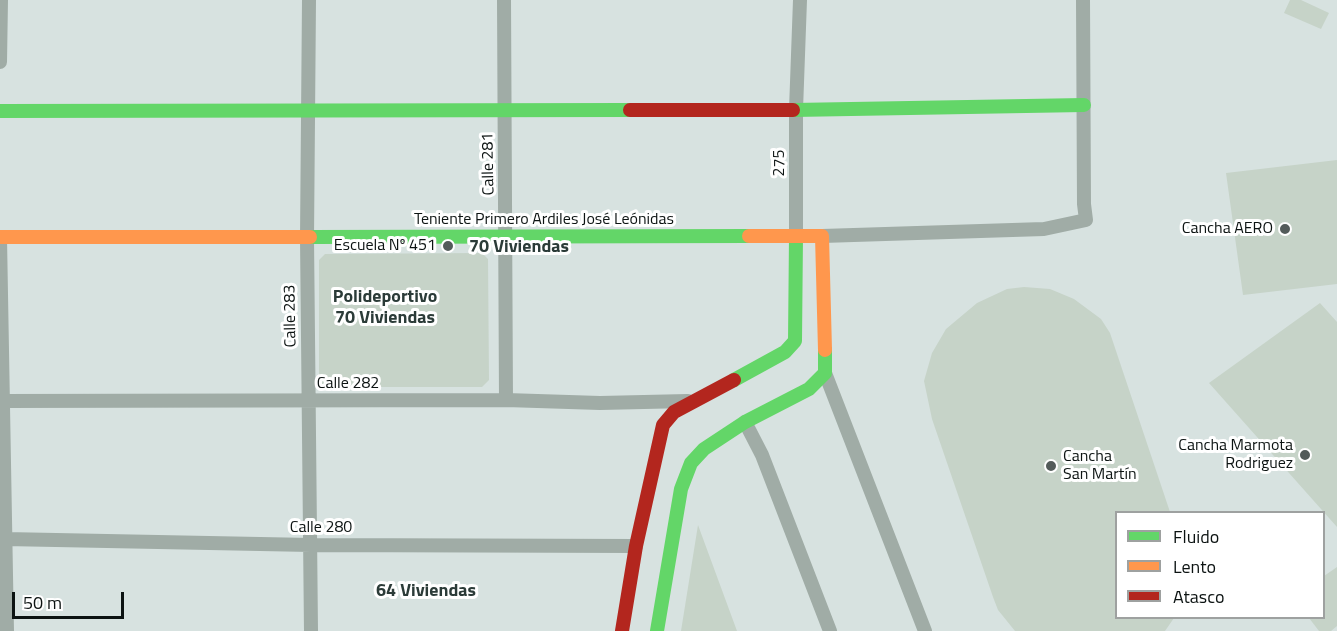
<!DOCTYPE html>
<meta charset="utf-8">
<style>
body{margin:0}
#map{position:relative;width:1337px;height:631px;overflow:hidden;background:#d7e2e0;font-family:"Titillium Web",sans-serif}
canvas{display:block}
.legend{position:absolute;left:1115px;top:511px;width:210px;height:108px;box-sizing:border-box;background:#fff;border:2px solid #9ea1a0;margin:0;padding:8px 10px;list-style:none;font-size:18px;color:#0c1312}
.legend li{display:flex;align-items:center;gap:12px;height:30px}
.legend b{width:30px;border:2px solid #9ea1a0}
.scale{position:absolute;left:12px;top:592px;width:112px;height:27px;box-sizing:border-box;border:3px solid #0c1312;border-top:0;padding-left:8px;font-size:18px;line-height:21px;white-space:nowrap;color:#0c1312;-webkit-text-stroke:4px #fff;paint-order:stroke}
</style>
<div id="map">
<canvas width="1337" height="631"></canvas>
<ul class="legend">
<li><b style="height:8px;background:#63d668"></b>Fluido</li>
<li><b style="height:8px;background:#ff974d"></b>Lento</li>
<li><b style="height:8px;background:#b3261e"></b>Atasco</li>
</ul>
<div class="scale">50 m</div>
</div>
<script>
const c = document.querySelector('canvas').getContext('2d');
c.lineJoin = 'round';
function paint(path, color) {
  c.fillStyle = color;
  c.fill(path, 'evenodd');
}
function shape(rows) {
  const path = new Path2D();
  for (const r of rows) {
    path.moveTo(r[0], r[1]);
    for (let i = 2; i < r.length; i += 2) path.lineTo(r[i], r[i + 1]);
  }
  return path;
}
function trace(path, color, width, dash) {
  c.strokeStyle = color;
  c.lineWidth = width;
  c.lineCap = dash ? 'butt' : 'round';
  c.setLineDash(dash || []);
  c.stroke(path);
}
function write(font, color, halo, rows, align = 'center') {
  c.font = font + ' "Titillium Web",sans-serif';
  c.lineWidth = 6;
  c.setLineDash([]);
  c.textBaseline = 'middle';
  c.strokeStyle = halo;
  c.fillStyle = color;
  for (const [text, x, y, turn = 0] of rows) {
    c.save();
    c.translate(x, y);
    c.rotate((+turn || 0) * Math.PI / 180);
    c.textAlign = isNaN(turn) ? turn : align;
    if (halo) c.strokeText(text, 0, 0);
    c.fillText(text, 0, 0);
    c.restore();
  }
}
paint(shape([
 [1290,0,1301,0,1329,13,1321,29,1284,13],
 [1337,160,1337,284,1243,295,1226,173],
 [482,253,488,259,489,380,482,387,325,387,319,381,319,260,325,254],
 [1024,287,1050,289,1074,299,1101,319,1110,333,1170,512,1116,512,1116,618,1174,618,1165,631,1015,631,998,610,993,597,932,419,924,381,932,353,946,329,977,303,1007,289],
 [1320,303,1337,322,1337,527,1209,383],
 [698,525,737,631,681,631],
 [1337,567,1337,626,1331,631,1319,631,1309,618,1324,618,1324,576]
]), '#c6d3c8');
trace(shape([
 [309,0,307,238,311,631],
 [504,0,506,400],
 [0,62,1,0],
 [796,236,796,110,800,0],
 [822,236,1044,229,1086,220,1084,204,1083,0],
 [0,238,7,631],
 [825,373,925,631],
 [3,401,506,400,600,403,688,401],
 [745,422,762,455,830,631],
 [5,539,311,545,636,546]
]), '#a0aca6', 14);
trace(shape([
 [793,110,1084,105],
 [0,111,630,110],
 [310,237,749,236],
 [734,380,785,352,795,341,796,236],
 [657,631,681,489,691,463,704,449,745,422,809,389,825,373,825,350]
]), '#63d668', 14);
trace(shape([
 [749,236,822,236,825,350],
 [0,237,310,237]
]), '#ff974d', 14);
trace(shape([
 [630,110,793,110],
 [622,631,636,546,663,425,674,412,734,380]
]), '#b3261e', 14);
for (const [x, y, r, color] of [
 [1285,229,6,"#535b5a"],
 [448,246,6,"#535b5a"],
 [1305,455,6,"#535b5a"],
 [1051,466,6,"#535b5a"]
]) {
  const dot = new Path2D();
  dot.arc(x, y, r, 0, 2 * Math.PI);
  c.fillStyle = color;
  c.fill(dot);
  trace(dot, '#fff', 2);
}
write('16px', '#0c1312', '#fff', [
 ["275",780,163,-90],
 ["Calle 281",489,164,-91],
 ["Teniente Primero Ardiles José Leónidas",544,220],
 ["Calle 283",291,316,-91],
 ["Calle 282",348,384],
 ["Calle 280",321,528]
]);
write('16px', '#0c1312', '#fff', [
 ["Cancha AERO",1273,229],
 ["Escuela Nº 451",436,246],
 ["Cancha Marmota",1293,446],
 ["Rodriguez",1293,464],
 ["Cancha",1063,457,"left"],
 ["San Martín",1063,475,"left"]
], 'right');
write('bold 18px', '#2b3b38', '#fff', [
 ["70 Viviendas",519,248],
 ["Polideportivo",385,298],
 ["70 Viviendas",385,319],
 ["64 Viviendas",426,592]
]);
</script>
